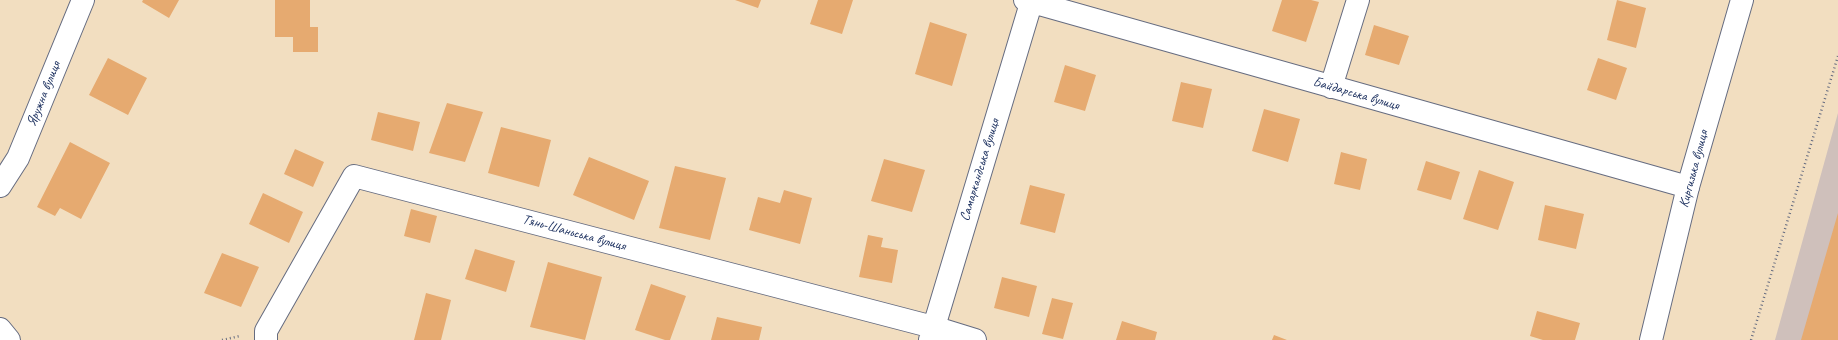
<!DOCTYPE html>
<meta charset="utf-8">
<style>
body{margin:0}
canvas{display:block;background:#f2dec0}
</style>
<canvas width="1838" height="340"></canvas>
<script>
const c = document.querySelector('canvas').getContext('2d');
c.lineJoin = 'round';
function paint(path, color) {
  c.fillStyle = color;
  c.fill(path, 'evenodd');
}
function shape(rows) {
  const path = new Path2D();
  for (const r of rows) {
    path.moveTo(r[0], r[1]);
    for (let i = 2; i < r.length; i += 2) path.lineTo(r[i], r[i + 1]);
  }
  return path;
}
function trace(path, color, width, dash) {
  c.strokeStyle = color;
  c.lineWidth = width;
  c.lineCap = dash ? 'butt' : 'round';
  c.setLineDash(dash || []);
  c.stroke(path);
}
function write(font, color, halo, rows, align = 'center') {
  c.font = font + ' Caveat,sans-serif';
  c.lineWidth = 3.5;
  c.setLineDash([]);
  c.textBaseline = 'middle';
  c.strokeStyle = halo;
  c.fillStyle = color;
  for (const [text, x, y, turn = 0] of rows) {
    c.save();
    c.translate(x, y);
    c.rotate((+turn || 0) * Math.PI / 180);
    c.textAlign = isNaN(turn) ? turn : align;
    if (halo) c.strokeText(text, 0, 0);
    c.fillText(text, 0, 0);
    c.restore();
  }
}
paint(shape([
 [1838,113,1838,340,1775,340]
]), '#cfc0bb');
paint(shape([
 [143,0,179,0,169,18,142,2],
 [275,0,310,0,310,27,318,27,318,52,293,52,293,37,275,37],
 [735,0,761,0,758,8],
 [818,0,853,0,842,34,810,24],
 [1282,0,1311,0,1319,2,1306,42,1272,31],
 [1617,0,1646,8,1636,48,1607,40],
 [930,22,967,34,952,86,915,74],
 [1374,25,1409,36,1399,65,1365,55],
 [108,58,147,78,128,115,89,95],
 [1598,58,1627,68,1616,100,1587,90],
 [1065,65,1096,75,1085,111,1054,102],
 [1181,82,1212,89,1203,128,1172,121],
 [447,103,483,112,465,162,429,153],
 [1264,109,1300,119,1288,162,1252,151],
 [378,112,420,122,413,151,371,140],
 [501,127,551,140,539,187,488,173],
 [70,142,110,163,81,219,60,208,55,216,37,207],
 [295,149,324,162,313,187,284,174],
 [1341,152,1367,159,1360,190,1334,184],
 [589,157,649,181,634,220,573,195],
 [884,159,925,170,912,212,871,201],
 [1426,161,1460,172,1451,200,1417,190],
 [675,166,726,178,710,240,659,228],
 [1479,170,1514,182,1498,230,1463,219],
 [1030,185,1065,194,1055,233,1020,224],
 [784,190,812,198,800,244,749,230,758,197,780,203],
 [263,193,303,212,289,243,249,224],
 [1545,205,1584,214,1576,249,1538,240],
 [411,209,437,216,430,243,404,236],
 [1838,213,1838,340,1801,340],
 [868,235,883,238,881,247,898,250,892,283,859,277],
 [475,249,515,261,506,292,465,279],
 [222,253,259,267,241,307,204,293],
 [548,262,602,277,585,340,530,327],
 [1002,277,1037,286,1029,317,994,308],
 [651,284,686,296,670,340,665,340,635,330],
 [426,293,451,300,441,340,414,340],
 [1052,298,1073,303,1063,339,1042,334],
 [1537,311,1580,323,1575,340,1543,340,1530,336],
 [717,317,762,327,759,340,711,340],
 [1122,321,1157,332,1155,340,1116,340],
 [1274,335,1287,340,1272,340]
]), '#e6aa70');
const street = shape([
 [1025,0,1688,187],
 [1331,87,1358,0],
 [0,186,18,158,83,0],
 [0,329,9,340],
 [266,340,266,331,354,176,933,327,975,340],
 [930,340,1032,0]
]);
const secondary = shape([
 [1651,340,1688,187,1742,0]
]);
trace(street, '#666c80', 24);
trace(secondary, '#666c80', 24);
trace(shape([
 [222,340,240,336],
 [1751,340,1838,56]
]), '#666c80', 2.5, [1, 3]);
trace(street, '#fff', 22);
trace(secondary, '#fff', 22);
write('14px', '#1b2f5e', '#fff', [
 ["Яружна вулиця",44,94,-68],
 ["Байдарська вулиця",1356,94,16],
 ["Киргизька вулиця",1694,169,-75],
 ["Самаркандська вулиця",980,170,-73],
 ["Тянь-Шаньська вулиця",574,233,15]
]);
</script>
